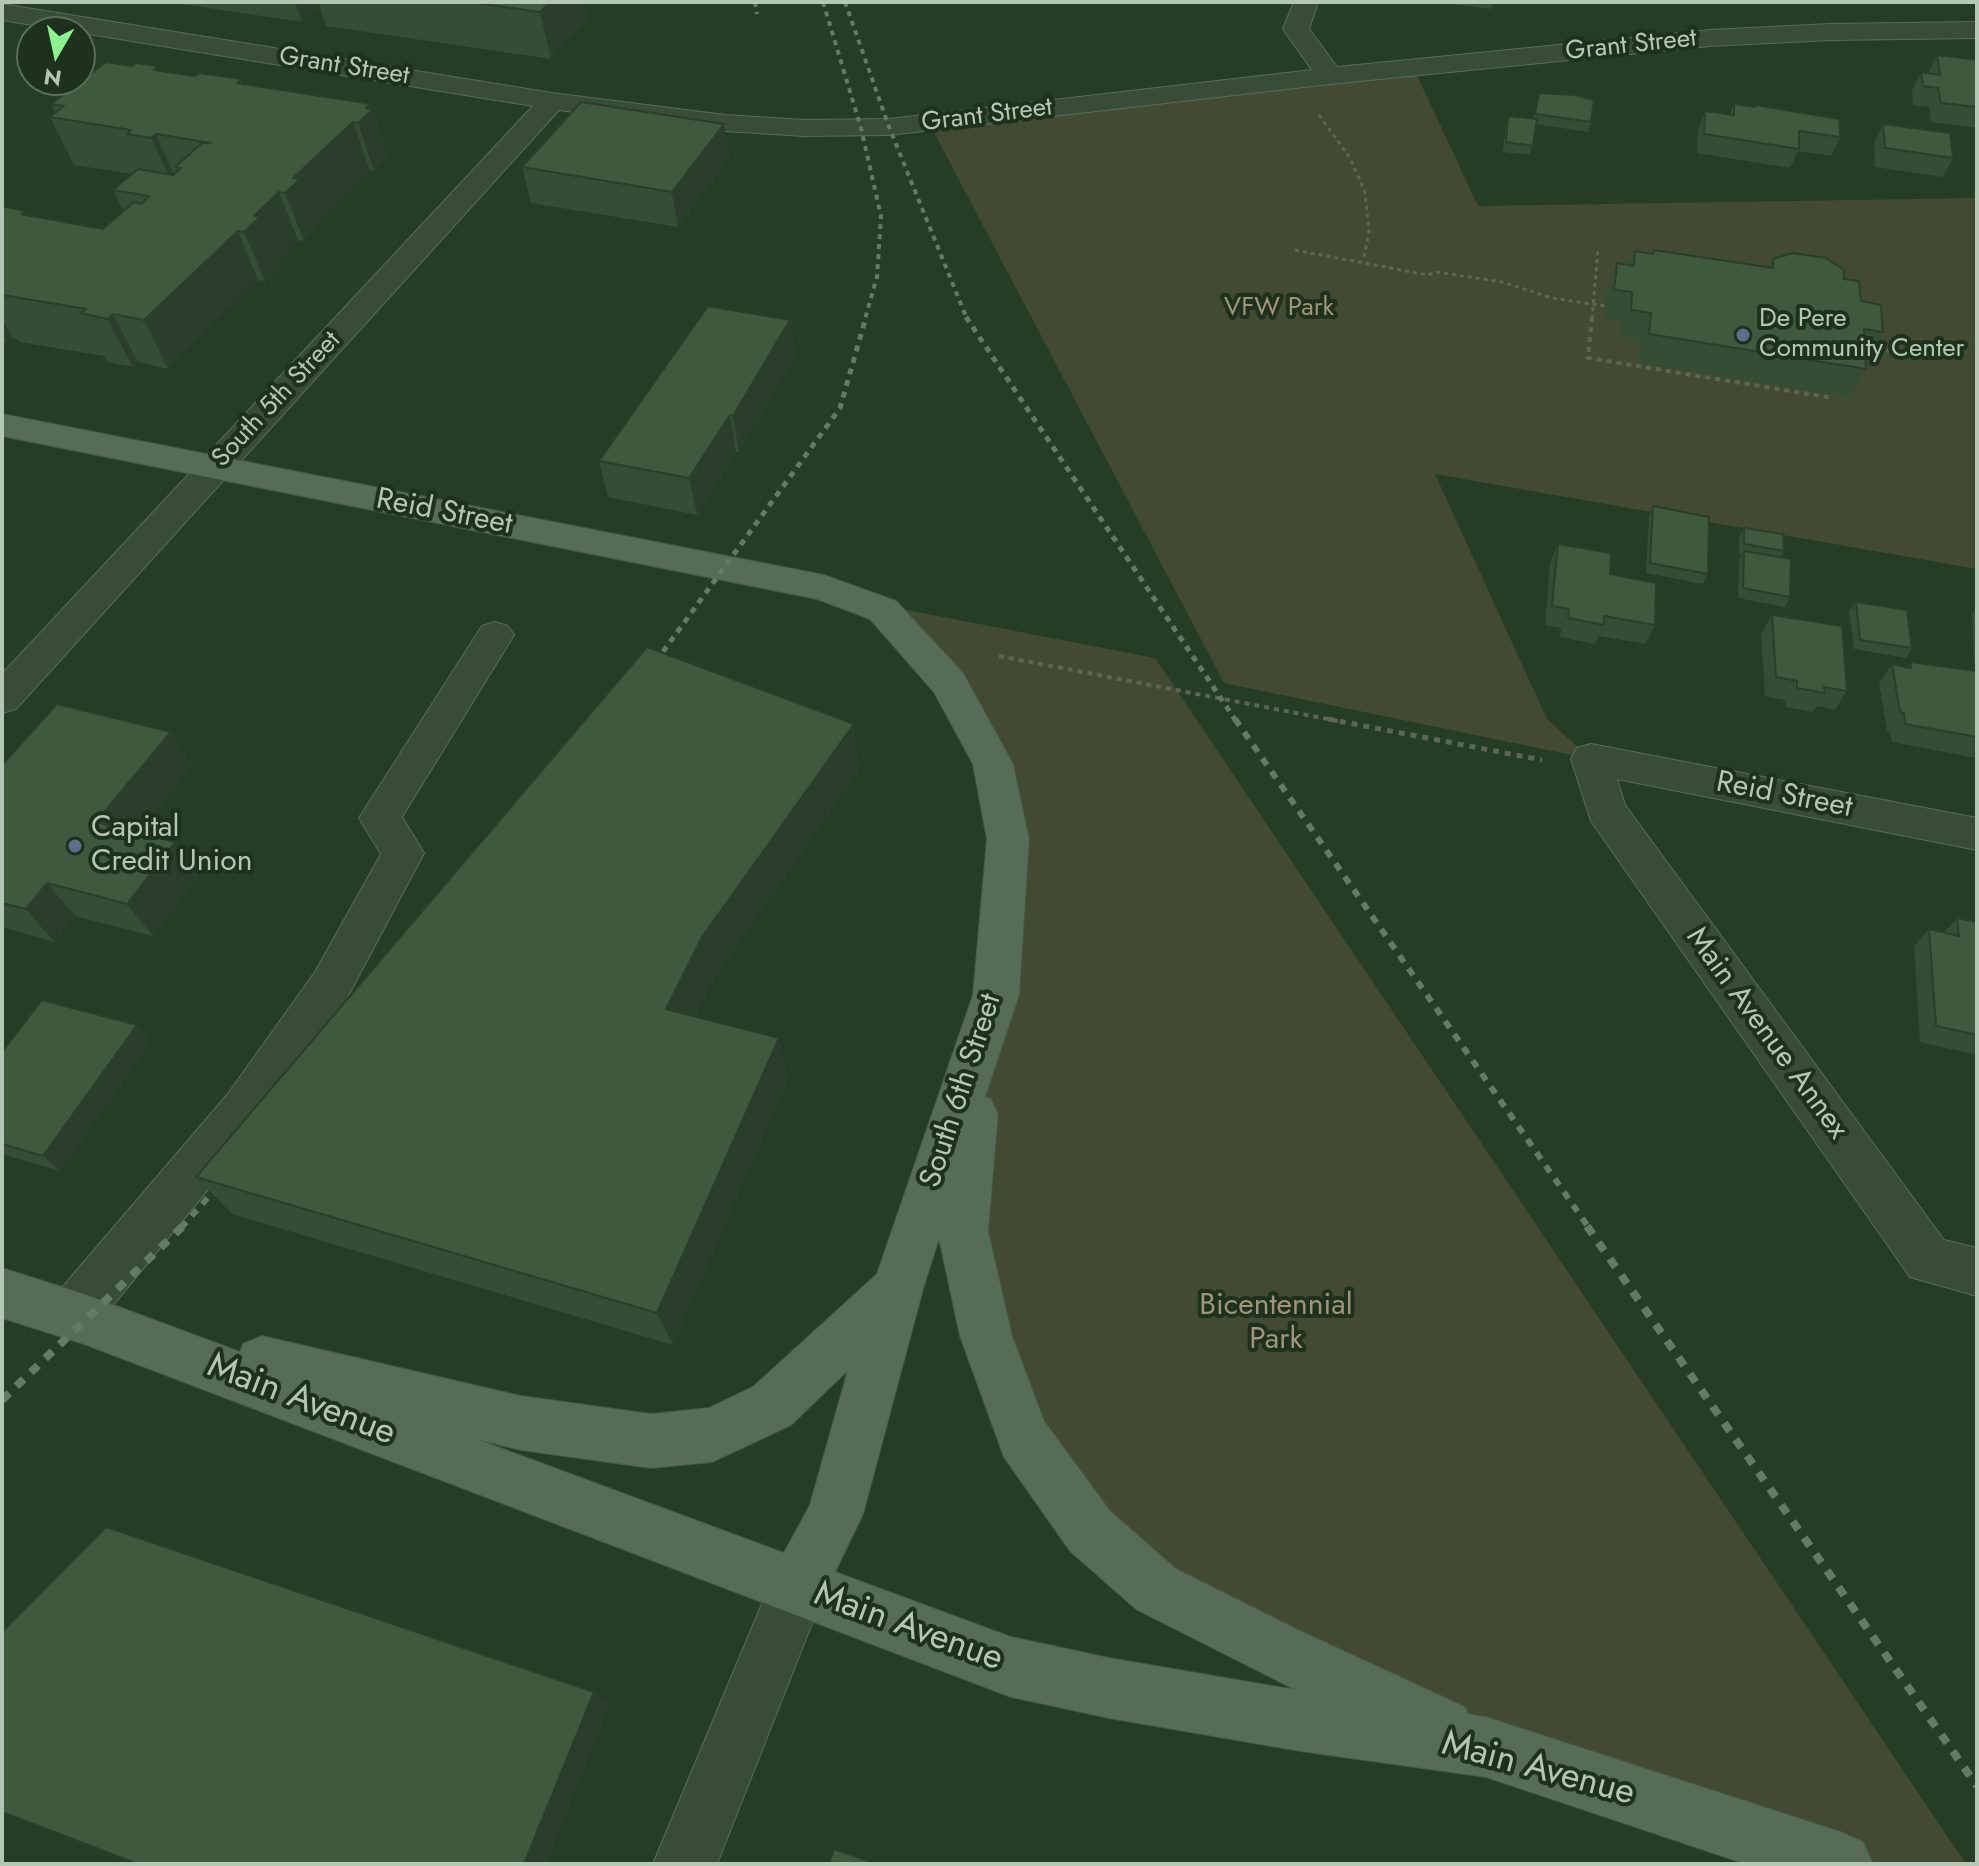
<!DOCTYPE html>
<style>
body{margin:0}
#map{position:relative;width:1979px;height:1866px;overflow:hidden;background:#253c25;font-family:Jost,sans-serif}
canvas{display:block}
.frame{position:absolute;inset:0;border:4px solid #b4c7b4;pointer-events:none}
.north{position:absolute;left:16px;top:16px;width:80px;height:80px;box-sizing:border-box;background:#1d311d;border:2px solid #596d59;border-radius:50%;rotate:189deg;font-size:22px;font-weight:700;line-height:32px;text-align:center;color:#b4c7b4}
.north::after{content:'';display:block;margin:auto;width:28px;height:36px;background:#8df390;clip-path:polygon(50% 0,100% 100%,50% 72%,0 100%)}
</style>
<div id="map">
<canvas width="1979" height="1866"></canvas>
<div class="frame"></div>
<div class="north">N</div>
</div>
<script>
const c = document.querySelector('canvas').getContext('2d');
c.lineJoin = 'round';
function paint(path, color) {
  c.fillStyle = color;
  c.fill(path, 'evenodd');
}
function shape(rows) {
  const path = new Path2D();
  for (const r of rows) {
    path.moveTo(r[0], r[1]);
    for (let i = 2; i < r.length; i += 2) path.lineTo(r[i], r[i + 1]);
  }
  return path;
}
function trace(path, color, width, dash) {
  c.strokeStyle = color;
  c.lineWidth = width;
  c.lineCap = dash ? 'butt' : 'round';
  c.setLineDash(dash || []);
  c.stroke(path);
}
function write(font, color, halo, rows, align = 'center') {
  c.font = font + ' Jost,sans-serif';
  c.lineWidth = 8;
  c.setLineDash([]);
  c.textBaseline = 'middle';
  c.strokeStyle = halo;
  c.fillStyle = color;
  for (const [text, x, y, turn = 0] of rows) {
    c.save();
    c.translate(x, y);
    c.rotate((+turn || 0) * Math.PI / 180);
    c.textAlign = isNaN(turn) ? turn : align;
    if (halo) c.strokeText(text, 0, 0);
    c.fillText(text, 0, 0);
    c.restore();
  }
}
paint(shape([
 [1413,67,1478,206,1977,198,1977,569,1435,474,1547,719,1591,759,1224,683,929,123],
 [855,600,1155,658,1966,1864,1841,1864,1486,1747,1090,1531,963,1231,1008,839,949,683]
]), '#434a33');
const minor = shape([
 [1294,2,1318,2,1309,29,1337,67,1710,30,1830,24,1977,22,1977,38,1830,40,1710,46,1330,84,889,135,804,136,725,131,559,110,16,709,2,713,2,674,533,106,2,20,2,4,552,93,725,115,804,120,889,119,1312,70,1283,29,1294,2],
 [495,622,508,626,514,635,402,817,424,853,347,998,261,1125,90,1333,72,1340,54,1333,46,1315,54,1297,227,1095,315,972,381,854,359,818,482,626,495,622],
 [1591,744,1977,818,1977,850,1617,779,1625,805,1944,1240,1977,1248,1977,1296,1910,1277,1591,821,1571,759,1577,748,1591,744],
 [797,1559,817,1568,826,1588,717,1864,653,1864,777,1568,797,1559]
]);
const major = shape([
 [2,414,824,575,896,601,963,673,1013,764,1029,839,1019,995,985,1097,991,1099,998,1114,988,1231,1012,1336,1044,1421,1110,1511,1176,1569,1294,1628,1465,1707,1468,1714,1486,1717,1841,1832,1863,1842,1873,1864,1746,1864,1486,1777,1300,1751,1109,1718,1011,1697,84,1344,2,1318,2,1268,84,1294,240,1352,243,1344,262,1336,521,1396,651,1414,709,1408,753,1387,877,1274,973,995,987,839,973,764,934,692,870,619,817,599,2,436,2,414],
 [939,1238,960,1336,1004,1457,1070,1551,1136,1609,1296,1690,1109,1658,1011,1637,835,1572,863,1514,923,1289,939,1238],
 [848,1370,810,1505,784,1553,476,1439,521,1450,651,1468,712,1462,791,1425,848,1370]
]);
trace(minor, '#596c59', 2);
trace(major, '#445844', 2);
trace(shape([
 [1319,115,1350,158,1365,192,1369,233,1363,261],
 [1295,250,1428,275,1437,272,1502,282,1552,298,1605,306],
 [1592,319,1598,249]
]), '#5b6752', 3, [4, 4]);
trace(shape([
 [1592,317,1588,358,1833,398],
 [1867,347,1917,355],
 [999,656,1338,721]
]), '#5b6752', 4, [5, 5]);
trace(shape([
 [1328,719,1542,760]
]), '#5b6752', 5, [6, 6]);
paint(minor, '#384c38');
paint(major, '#576c56');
trace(shape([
 [755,2,757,14],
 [823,2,861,128,881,216,877,277,865,319],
 [845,2,889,127,967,319]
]), '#637b63', 4, [5, 5]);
trace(shape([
 [966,317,1236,721],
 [649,671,840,408,866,317]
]), '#637b63', 5, [6, 6]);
trace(shape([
 [1235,719,1589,1228],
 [181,1228,226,1177]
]), '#637b63', 6, [8, 8]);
trace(shape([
 [1587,1226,1977,1786],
 [2,1400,183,1226]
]), '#637b63', 8, [10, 10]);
paint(shape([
 [168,2,584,2,587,20,551,59,326,26,320,7,302,22],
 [1435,2,1493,2,1491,9],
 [1937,55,1977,60,1977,128,1931,122,1929,107,1913,105,1912,91,1921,72,1928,73],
 [160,70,195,76,241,79,242,84,371,104,388,157,374,171,369,169,316,222,318,227,304,241,298,240,278,261,280,266,265,281,258,280,168,369,138,362,133,367,107,362,104,356,20,342,18,339,13,338,7,343,2,342,2,206,28,216,103,229,124,212,113,190,132,174,74,165,50,117,55,112,51,104],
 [1539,93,1591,122,1588,132,1536,124,1530,155,1503,152,1506,125,1508,116,1533,119],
 [1734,104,1754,107,1755,105,1840,137,1831,156,1798,151,1790,168,1697,153,1698,130,1705,111,1730,114],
 [724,124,729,159,678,227,531,203,522,167],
 [1883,124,1953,158,1943,177,1875,167,1874,143],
 [1635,251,1769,268,1773,259,1844,279,1883,332,1868,360,1866,360,1866,369,1851,398,1638,362,1640,341,1620,338,1621,321,1604,318,1606,292,1617,263,1630,265],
 [790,320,795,357,739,452,736,452,697,515,608,497,599,461],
 [1653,506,1708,574,1703,584,1646,573,1649,516],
 [1744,528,1784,551,1780,557,1790,597,1785,607,1738,598,1739,560,1742,555,1739,554,1739,538],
 [1558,544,1610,574,1655,625,1646,644,1599,636,1595,644,1560,637,1561,628,1545,625,1550,563],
 [1856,602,1912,648,1906,658,1854,649,1849,611],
 [1977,607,1977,664,1974,663,1972,614],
 [1772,615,1847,691,1835,710,1817,706,1813,712,1786,707,1785,700,1765,696,1761,634],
 [1911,662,1977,676,1977,757,1976,758,1892,742,1890,731,1887,731,1879,683,1892,664,1907,667],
 [2,765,193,766,139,833,175,842,199,876,153,936,75,916,54,942,2,927],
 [859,770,714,979,696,1016,788,1078,673,1345,232,1214,196,1177],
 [1957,918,1977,922,1977,1055,1920,1042,1914,946,1929,929,1944,932],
 [137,1025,151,1042,60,1171,2,1154,2,1052]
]), '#354d35');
paint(shape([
 [295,2,318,2,320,7,302,22],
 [550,2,584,2,587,20,551,59,540,12],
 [371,104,388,157,374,171,358,123,366,108],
 [353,122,369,169,316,222,318,227,304,241,285,193,293,178],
 [724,124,729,159,678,227,672,192],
 [156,134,177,182,173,185,151,138],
 [279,192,298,240,278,261,280,266,265,281,244,232,254,216],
 [238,231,258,280,168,369,144,320],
 [113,314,138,362,133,367,107,319],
 [2,319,13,338,7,343,2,334],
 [790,320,795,357,739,452,733,416],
 [730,415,736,452,697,515,689,478],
 [854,724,859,770,714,979,680,1050,666,1009,702,937],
 [171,732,193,766,121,856,96,822],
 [175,842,199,876,153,936,127,904],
 [47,883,75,916,54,942,26,909],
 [137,1025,151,1042,60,1171,43,1156],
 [779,1038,788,1078,673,1345,657,1313],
 [594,1692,610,1704,546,1864,524,1864]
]), '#2b3e2b');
const building = shape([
 [469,2,550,2,540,12,469,2],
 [1937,55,1977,60,1977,107,1941,103,1938,88,1923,86,1921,72,1940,75,1937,55],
 [106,62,132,66,136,63,158,66,154,70,195,76,199,73,241,79,237,83,371,104,366,108,372,110,358,123,353,122,293,178,300,179,285,193,279,192,254,216,260,217,244,232,238,231,144,320,113,314,107,319,81,313,86,309,2,295,2,206,25,211,21,214,103,229,134,202,141,204,149,196,113,190,138,169,173,175,181,168,175,167,202,143,211,143,156,134,151,138,127,134,131,130,50,117,64,106,51,104,106,62],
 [1539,93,1574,95,1594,100,1591,122,1535,114,1539,93],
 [581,102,724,124,672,192,522,167,581,102],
 [1734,104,1755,107,1755,105,1839,119,1840,137,1799,131,1799,149,1704,134,1705,111,1734,115,1734,104],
 [1508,116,1537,119,1533,146,1506,142,1508,116],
 [1883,124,1950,133,1953,158,1885,148,1883,124],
 [1654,250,1773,268,1773,259,1793,253,1826,258,1844,270,1844,279,1859,281,1861,301,1881,305,1883,332,1864,329,1866,369,1649,334,1651,313,1631,310,1632,292,1614,290,1617,263,1634,266,1635,251,1653,254,1654,250],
 [708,306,790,320,733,416,730,415,689,478,599,461,708,306],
 [1653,506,1709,517,1708,574,1650,563,1653,506],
 [1744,528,1783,534,1784,551,1744,544,1744,528],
 [1558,544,1611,553,1610,574,1656,583,1655,625,1604,616,1604,625,1568,618,1569,609,1552,606,1558,544],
 [1744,551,1791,559,1790,597,1743,588,1744,551],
 [1856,602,1907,610,1912,648,1860,640,1856,602],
 [1772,615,1842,626,1847,691,1824,687,1825,693,1797,688,1797,681,1776,677,1772,615],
 [647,647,854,724,702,937,666,1009,779,1038,657,1313,196,1177,647,647],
 [1911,662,1976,671,1977,737,1905,724,1904,713,1900,712,1892,664,1911,668,1911,662],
 [57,704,171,732,96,822,175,842,127,904,47,883,26,909,2,903,2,765,57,704],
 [1957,918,1977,922,1977,1035,1936,1026,1929,929,1959,936,1957,918],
 [42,1000,137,1025,43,1156,2,1144,2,1052,42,1000],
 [106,1527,594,1692,524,1864,138,1864,2,1812,2,1632,106,1527],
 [834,1849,877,1864,829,1864,834,1849]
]);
paint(building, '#3e593e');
trace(building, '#2b3e2b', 2);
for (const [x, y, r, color] of [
 [1743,335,8,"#5c6f8a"],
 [75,846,8,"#5c6f8a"]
]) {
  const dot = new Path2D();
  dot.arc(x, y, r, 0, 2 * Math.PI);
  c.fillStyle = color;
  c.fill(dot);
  trace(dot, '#1d311d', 3);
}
write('26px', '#b4c7b4', '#1d311d', [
 ["Grant Street",1631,46,-6],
 ["Grant Street",344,67,9],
 ["Grant Street",987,116,-7],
 ["South 5th Street",277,400,-47]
]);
write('26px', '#a1947b', '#1d311d', [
 ["VFW Park",1279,309]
]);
write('26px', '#b4c7b4', '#1d311d', [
 ["De Pere",1759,320],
 ["Community Center",1759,350]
], 'left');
write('30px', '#b4c7b4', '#1d311d', [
 ["Reid Street",444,513,11],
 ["Reid Street",1784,796,11],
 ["Main Avenue Annex",1766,1034,54],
 ["South 6th Street",962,1091,-72]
]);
write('30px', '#b4c7b4', '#1d311d', [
 ["Capital",91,829],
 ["Credit Union",91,863]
], 'left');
write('30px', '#a1947b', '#1d311d', [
 ["Bicentennial",1276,1307],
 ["Park",1276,1341]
]);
write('36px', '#b4c7b4', '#1d311d', [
 ["Main Avenue",301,1401,21],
 ["Main Avenue",908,1628,20],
 ["Main Avenue",1538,1770,15]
]);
</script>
